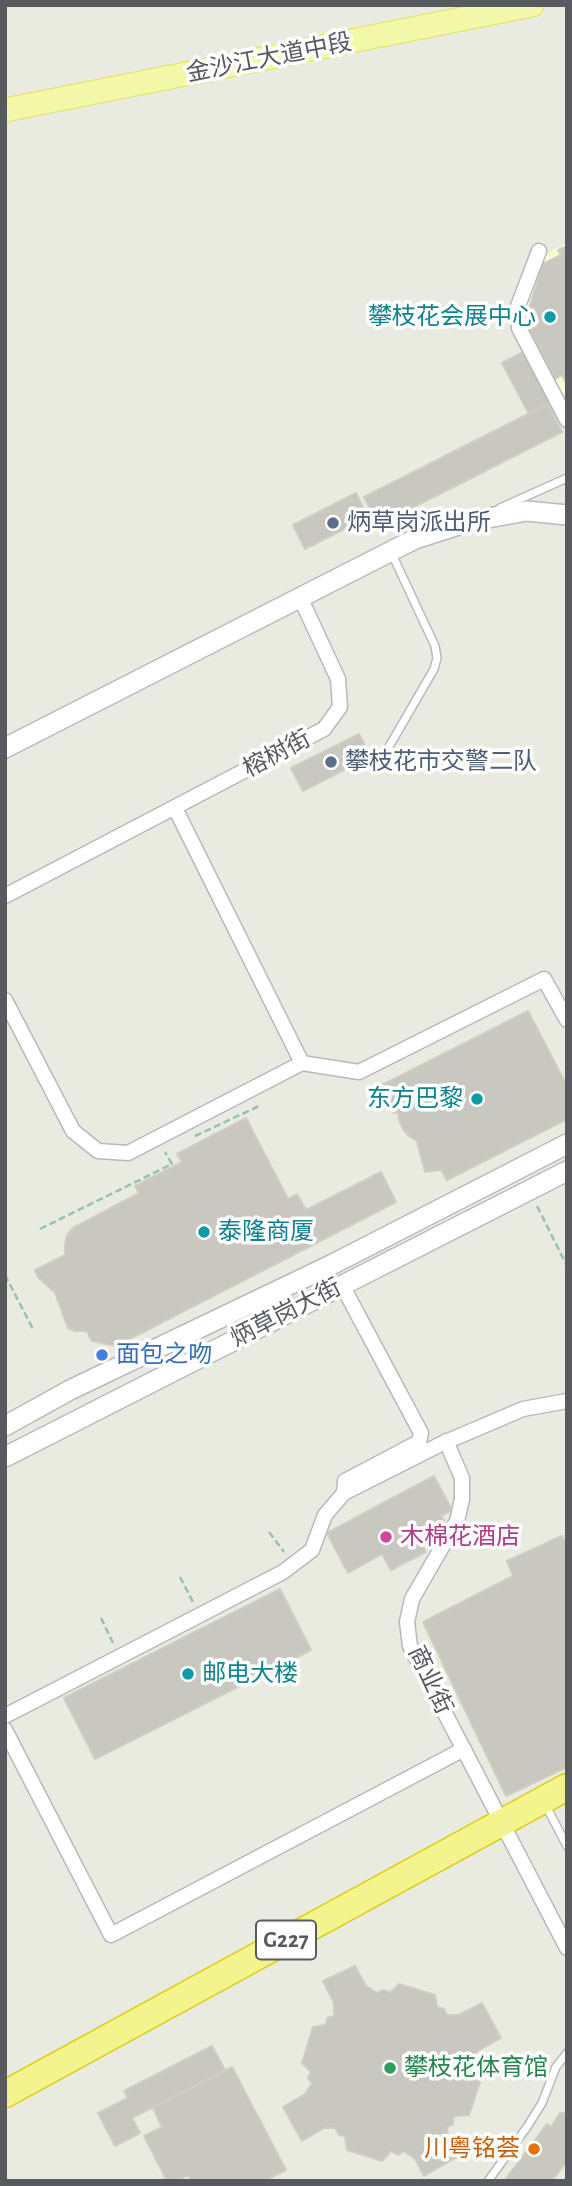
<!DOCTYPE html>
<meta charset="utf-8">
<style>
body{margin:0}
#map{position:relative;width:572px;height:2186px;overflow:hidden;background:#eaebe0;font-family:"Alegreya Sans",sans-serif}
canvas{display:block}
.frame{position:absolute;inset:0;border:7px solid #595a60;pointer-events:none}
</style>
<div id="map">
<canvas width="572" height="2186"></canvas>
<div class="frame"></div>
</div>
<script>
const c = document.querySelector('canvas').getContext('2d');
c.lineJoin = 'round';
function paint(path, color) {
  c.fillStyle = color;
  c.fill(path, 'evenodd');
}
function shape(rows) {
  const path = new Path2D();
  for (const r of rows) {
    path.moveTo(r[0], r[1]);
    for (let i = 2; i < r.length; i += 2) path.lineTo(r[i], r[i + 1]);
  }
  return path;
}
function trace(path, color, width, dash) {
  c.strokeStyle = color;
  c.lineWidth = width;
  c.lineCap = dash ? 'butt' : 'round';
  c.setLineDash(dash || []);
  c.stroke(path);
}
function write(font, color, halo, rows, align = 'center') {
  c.font = font + ' "Alegreya Sans","Noto Sans SC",sans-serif';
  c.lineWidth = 7;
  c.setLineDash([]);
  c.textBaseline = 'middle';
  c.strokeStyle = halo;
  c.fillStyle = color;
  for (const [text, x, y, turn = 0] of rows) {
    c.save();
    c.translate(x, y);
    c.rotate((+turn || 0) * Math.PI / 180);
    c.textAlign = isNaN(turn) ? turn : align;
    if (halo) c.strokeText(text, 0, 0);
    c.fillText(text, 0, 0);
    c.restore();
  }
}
paint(shape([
 [567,243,567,398,564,399,523,319,542,256]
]), '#fafad5');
const building = shape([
 [567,246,567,385,562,375,555,379,530,330,538,326,529,308,543,264,561,255,558,250,567,246],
 [523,352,550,403,529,414,502,363,523,352],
 [548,404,562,432,378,525,364,497,548,404],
 [356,493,368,517,305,549,293,525,356,493],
 [359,734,371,756,303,791,291,768,359,734],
 [528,1011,567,1086,567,1119,447,1180,441,1170,425,1172,417,1141,409,1136,403,1129,399,1120,398,1111,394,1113,380,1086,528,1011],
 [246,1118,288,1199,297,1194,306,1210,381,1172,396,1202,116,1346,92,1341,87,1331,75,1331,68,1328,55,1293,38,1277,35,1270,65,1255,65,1245,67,1235,73,1228,139,1193,135,1186,182,1162,177,1154,246,1118],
 [434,1476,452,1510,441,1516,445,1522,417,1536,426,1552,391,1570,382,1554,348,1573,327,1533,434,1476],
 [562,1536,567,1545,567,1767,506,1796,423,1622,513,1576,507,1561,562,1536],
 [280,1589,311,1650,95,1759,64,1698,280,1589],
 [355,1966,366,1986,377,1993,384,1990,390,1993,399,1984,435,1995,437,2007,444,2009,447,2015,459,2015,482,2003,501,2038,478,2051,470,2060,474,2065,471,2071,480,2082,469,2115,454,2116,453,2124,447,2127,448,2141,457,2157,424,2176,415,2159,404,2151,398,2155,391,2151,382,2161,347,2150,345,2136,339,2135,335,2128,324,2128,302,2141,283,2107,305,2094,312,2083,308,2078,311,2072,302,2063,313,2027,326,2025,327,2018,334,2016,334,2003,323,1981,355,1966],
 [212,2046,225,2070,132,2118,140,2133,115,2146,98,2113,128,2098,124,2091,212,2046],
 [232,2067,286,2170,264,2181,191,2181,188,2175,177,2181,167,2181,144,2136,162,2127,153,2108,232,2067],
 [560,2113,567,2113,567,2161,552,2181,504,2181,547,2124,551,2127,560,2113]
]);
paint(building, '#c8c7c0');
trace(building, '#cfcebf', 2);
const lane = shape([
 [500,508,567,478],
 [379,764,434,669,437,658,435,646,391,552],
 [546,1806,567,1846],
 [488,2181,527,2127,542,2103,556,2067,567,2053]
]);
const street = shape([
 [539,251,518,306,519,328,567,420],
 [175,808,302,1063],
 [5,896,324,729,340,707,338,679,300,597],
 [5,1000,73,1131,98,1151,128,1153,302,1063,359,1072,544,979,567,1020],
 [342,1285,421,1433,419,1442,345,1481,344,1493],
 [446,1441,462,1478,462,1499,457,1521,412,1599,407,1622,410,1646,567,1948],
 [5,1716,283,1572,312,1550,325,1515,344,1493,441,1444,523,1409,567,1401],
 [5,1730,111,1935,464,1749]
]);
const secondary = shape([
 [5,748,415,539,471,521,527,511,567,515],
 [5,1426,70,1390,333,1264,567,1144],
 [5,1457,567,1171]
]);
const primary = shape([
 [5,110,532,5]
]);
const highway = shape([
 [5,2094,567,1787]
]);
trace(lane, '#b8b8be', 10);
trace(street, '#b8b8be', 17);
trace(secondary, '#b9bac1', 22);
trace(primary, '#e6e25e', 25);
trace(highway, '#dace11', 29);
trace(shape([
 [195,1136,257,1107,255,1102],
 [537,1206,567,1266],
 [40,1229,172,1164,165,1152],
 [5,1275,34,1331],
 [269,1532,284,1552],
 [180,1577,193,1602],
 [101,1618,113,1643]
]), '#98c1ae', 2.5, [7, 3.5]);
trace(lane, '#fff', 7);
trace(street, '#fff', 14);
trace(secondary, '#fff', 19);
trace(primary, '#f1f8a8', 23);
trace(highway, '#f4f48e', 26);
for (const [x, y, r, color] of [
 [550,317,7,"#0f9aa8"],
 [333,523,7,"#5c6f8a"],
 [331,762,7,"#5c6f8a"],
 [477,1099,7,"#0f9aa8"],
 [204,1232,7,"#0f9aa8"],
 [102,1355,7,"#3f7fe0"],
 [386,1537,7,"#d1479c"],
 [188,1674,7,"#0f9aa8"],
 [390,2068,7,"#2e9e5b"],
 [534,2149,7,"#e8710a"]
]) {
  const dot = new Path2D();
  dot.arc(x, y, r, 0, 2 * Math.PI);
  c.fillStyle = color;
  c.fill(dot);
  trace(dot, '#fff', 2.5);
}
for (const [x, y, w] of [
 [286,1940,60]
]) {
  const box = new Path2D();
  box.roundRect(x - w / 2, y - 19.5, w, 39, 5);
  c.fillStyle = '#fff';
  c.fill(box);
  trace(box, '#595a60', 2);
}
write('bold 23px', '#595a60', null, [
 ["G227",286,1940]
]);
write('24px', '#595a60', '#fff', [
 ["金沙江大道中段",269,58,-11],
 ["榕树街",277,754,-28],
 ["炳草岗大街",286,1313,-27],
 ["商业街",430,1680,65]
]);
write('24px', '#0d838f', '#fff', [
 ["攀枝花会展中心",536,317],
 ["东方巴黎",463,1099],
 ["泰隆商厦",218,1232,"left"],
 ["邮电大楼",202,1674,"left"]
], 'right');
write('24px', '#4e5e75', '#fff', [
 ["炳草岗派出所",347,523],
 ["攀枝花市交警二队",345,762]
], 'left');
write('24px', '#366cbe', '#fff', [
 ["面包之吻",116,1355]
], 'left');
write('24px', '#b23c85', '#fff', [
 ["木棉花酒店",400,1537]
], 'left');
write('24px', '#27864d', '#fff', [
 ["攀枝花体育馆",404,2068]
], 'left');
write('24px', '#c56008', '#fff', [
 ["川粤铭荟",520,2149]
], 'right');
</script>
